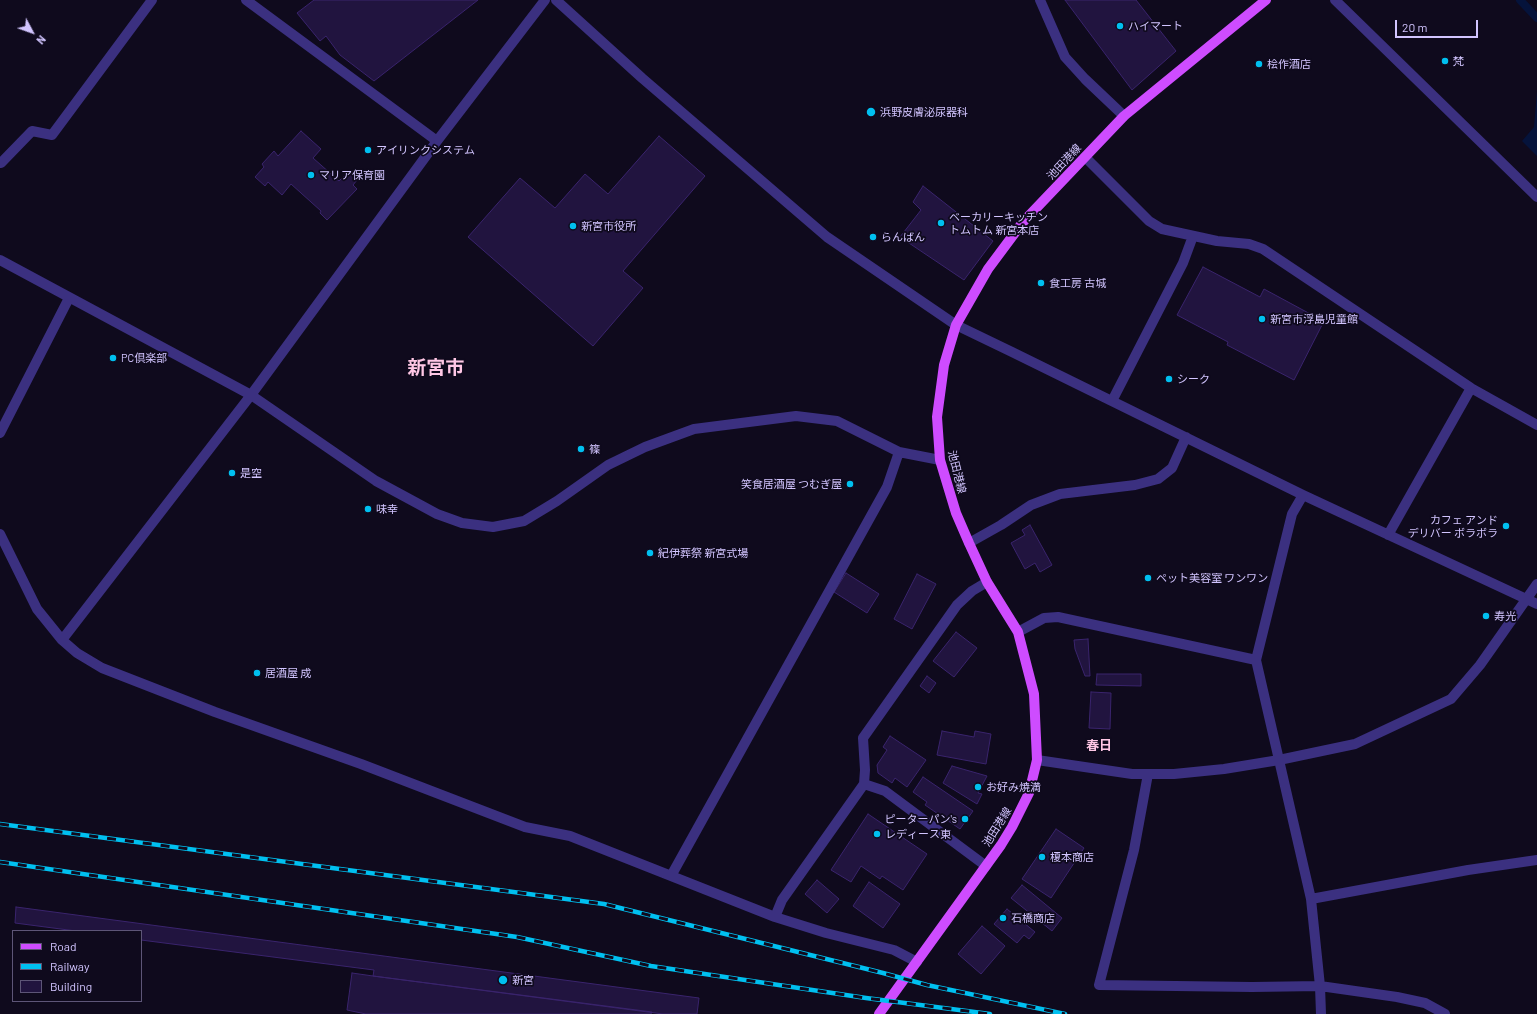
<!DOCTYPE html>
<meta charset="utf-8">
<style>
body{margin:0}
#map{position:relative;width:1537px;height:1014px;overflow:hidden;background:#0f0a1d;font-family:Barlow,sans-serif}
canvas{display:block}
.legend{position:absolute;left:12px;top:930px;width:130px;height:72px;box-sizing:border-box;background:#0f0a1d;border:1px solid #5d5577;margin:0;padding:5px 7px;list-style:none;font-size:12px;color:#d2c5ff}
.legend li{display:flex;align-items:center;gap:8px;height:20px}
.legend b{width:20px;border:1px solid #5d5577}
.north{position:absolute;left:12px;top:12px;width:40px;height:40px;-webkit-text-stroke:3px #0f0a1d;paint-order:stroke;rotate:131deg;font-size:11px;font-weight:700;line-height:16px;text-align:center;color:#d2c5ff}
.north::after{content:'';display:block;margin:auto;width:14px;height:18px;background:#d2c5ff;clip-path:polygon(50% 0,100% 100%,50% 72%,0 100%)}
.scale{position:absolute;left:1395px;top:20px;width:83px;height:18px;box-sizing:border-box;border:2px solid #d2c5ff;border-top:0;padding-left:5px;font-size:12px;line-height:14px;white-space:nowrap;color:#d2c5ff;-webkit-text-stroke:3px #0f0a1d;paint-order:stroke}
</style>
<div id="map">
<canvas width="1537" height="1014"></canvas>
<ul class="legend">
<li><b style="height:5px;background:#ce4cff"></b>Road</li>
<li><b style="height:5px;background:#00c0f0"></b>Railway</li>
<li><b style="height:11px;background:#21143f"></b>Building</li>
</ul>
<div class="north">N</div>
<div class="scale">20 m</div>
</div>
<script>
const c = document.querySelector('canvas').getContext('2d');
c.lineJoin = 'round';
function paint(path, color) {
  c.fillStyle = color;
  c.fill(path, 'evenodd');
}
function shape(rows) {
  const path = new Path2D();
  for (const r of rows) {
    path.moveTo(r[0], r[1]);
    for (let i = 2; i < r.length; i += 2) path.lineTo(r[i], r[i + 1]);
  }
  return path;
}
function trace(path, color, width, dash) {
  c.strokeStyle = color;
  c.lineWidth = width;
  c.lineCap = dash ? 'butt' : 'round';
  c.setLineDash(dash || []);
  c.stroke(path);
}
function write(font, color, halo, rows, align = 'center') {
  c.font = font + ' Barlow,"Noto Sans JP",sans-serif';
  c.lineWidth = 3.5;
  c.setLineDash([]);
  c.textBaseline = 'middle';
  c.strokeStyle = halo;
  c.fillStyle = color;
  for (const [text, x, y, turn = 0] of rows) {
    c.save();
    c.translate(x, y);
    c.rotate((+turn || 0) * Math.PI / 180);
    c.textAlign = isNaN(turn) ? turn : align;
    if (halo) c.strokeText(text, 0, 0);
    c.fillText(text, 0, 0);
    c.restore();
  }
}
paint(shape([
 [1537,91,1537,156,1522,141,1534,127]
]), '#05133b');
trace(shape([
 [1520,0,1537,18]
]), '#05133b', 8);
const building = shape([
 [314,0,478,0,374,81,340,55,326,36,320,41,297,13,314,0],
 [1065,0,1136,0,1176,51,1132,90,1065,0],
 [301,131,321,149,313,158,339,181,348,172,357,180,353,185,357,189,327,220,320,213,321,211,291,184,282,195,268,182,265,186,255,177,264,167,262,164,274,151,278,156,301,131],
 [659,136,705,176,623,271,643,288,593,346,468,237,520,178,555,208,585,174,608,194,659,136],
 [923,186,993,241,964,280,900,237,921,210,913,202,923,186],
 [1203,267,1260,297,1264,289,1314,316,1312,320,1322,325,1294,380,1227,345,1228,342,1177,315,1203,267],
 [1030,525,1052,565,1040,572,1035,563,1025,569,1011,543,1025,535,1022,530,1030,525],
 [846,573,879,594,867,613,834,592,846,573],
 [917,574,936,584,912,629,894,619,917,574],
 [956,632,977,648,954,677,933,661,956,632],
 [1088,639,1090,676,1085,676,1075,649,1074,640,1088,639],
 [1097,674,1141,674,1141,686,1096,685,1097,674],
 [927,676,936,683,929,693,920,686,927,676],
 [1091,692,1111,693,1110,729,1089,728,1091,692],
 [942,731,974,737,975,731,991,734,986,764,937,755,942,731],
 [890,736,926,760,907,787,895,778,892,783,878,773,877,765,887,750,883,747,890,736],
 [952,766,987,776,978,793,982,794,977,804,943,783,952,766],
 [923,777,973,811,960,829,925,805,927,802,913,792,923,777],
 [868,814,927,854,903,890,882,876,880,879,861,866,851,882,831,870,868,814],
 [1056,829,1084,848,1051,898,1022,879,1056,829],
 [817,880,839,899,827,913,805,894,817,880],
 [869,882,900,904,883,928,853,906,869,882],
 [1022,885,1062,918,1052,931,1011,898,1022,885],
 [16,907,654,992,699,998,697,1014,663,1014,373,976,374,970,141,940,141,931,76,931,15,923,16,907],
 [1007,909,1035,932,1029,939,1024,935,1017,943,994,924,1007,909],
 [982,926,1005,946,981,974,958,954,982,926],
 [352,973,373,976,652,1012,651,1014,366,1014,347,1010,352,973]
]);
paint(building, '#21143f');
trace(building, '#3a246d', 1);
trace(shape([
 [246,0,437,141],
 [556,0,642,78,827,237,956,325,1012,352,1303,495,1537,604],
 [1040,0,1065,57,1085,79,1124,116],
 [1335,0,1537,197],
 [1085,157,1149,221,1162,229,1217,241,1249,244,1263,249,1471,388,1537,425],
 [1,163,32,131,52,135,152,0],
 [0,260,251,395,376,481,437,514,462,523,493,527,524,521,557,501,608,465,645,447,694,429,796,416,837,421,899,452,940,460],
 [1112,401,1183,263,1193,236],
 [0,433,69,298],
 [1303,495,1292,514,1256,660,1311,899,1320,986,1321,1014],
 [0,534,37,609,62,640,77,653,102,668,215,712,361,764,525,827,570,836,775,917,826,933,894,950,917,962],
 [1388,535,1471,388],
 [969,543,1001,525,1031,505,1060,494,1135,485,1158,479,1172,468,1186,437],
 [1018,632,1044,618,1058,617,1256,660],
 [62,640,251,395,437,141,545,0],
 [1037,760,1132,774,1174,774,1224,769,1279,760,1355,744,1451,699,1480,665,1537,584],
 [1148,774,1134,850,1099,985,1252,987,1320,986,1397,997,1425,1003,1445,1014],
 [986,866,885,791,864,784,865,770,863,738,957,605,972,591,987,582],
 [671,876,887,487,899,452],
 [1311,899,1468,870,1537,860],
 [775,917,782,900,864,784]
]), '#3b3080', 10);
trace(shape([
 [879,1014,1001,845,1012,827,1029,793,1037,760,1034,694,1018,632,987,582,969,543,956,513,940,460,937,417,944,365,956,325,988,269,1023,222,1124,116,1266,0]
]), '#ce4cff', 10);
const rail = shape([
 [0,824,604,904,883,973,927,985,1065,1014],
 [0,862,517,937,651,966,866,998,990,1014]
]);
trace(rail, '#00c0f0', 4.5);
trace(rail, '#0f0a1d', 3, [9]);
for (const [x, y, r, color] of [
 [1120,26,4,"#00c0f0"],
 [1445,61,4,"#00c0f0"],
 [1259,64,4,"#00c0f0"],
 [871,112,5,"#00c0f0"],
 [368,150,4,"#00c0f0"],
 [311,175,4,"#00c0f0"],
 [941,223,4,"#00c0f0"],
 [573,226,4,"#00c0f0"],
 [873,237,4,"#00c0f0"],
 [1041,283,4,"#00c0f0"],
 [1262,319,4,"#00c0f0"],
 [113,358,4,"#00c0f0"],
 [1169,379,4,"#00c0f0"],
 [581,449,4,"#00c0f0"],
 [232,473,4,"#00c0f0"],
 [850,484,4,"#00c0f0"],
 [368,509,4,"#00c0f0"],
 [1506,526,4,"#00c0f0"],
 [650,553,4,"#00c0f0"],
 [1148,578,4,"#00c0f0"],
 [1486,616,4,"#00c0f0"],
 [257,673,4,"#00c0f0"],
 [978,787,4,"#00c0f0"],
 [965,819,4,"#00c0f0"],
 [877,834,4,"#00c0f0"],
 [1042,857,4,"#00c0f0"],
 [1003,918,4,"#00c0f0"],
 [503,980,5,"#00c0f0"]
]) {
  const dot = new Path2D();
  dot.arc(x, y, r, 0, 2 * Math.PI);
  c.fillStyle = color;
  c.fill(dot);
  trace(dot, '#0f0a1d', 1.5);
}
write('11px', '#d2c5ff', '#0f0a1d', [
 ["ハイマート",1128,26],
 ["梵",1453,61],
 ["桧作酒店",1267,64],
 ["浜野皮膚泌尿器科",880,112],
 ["アイリンクシステム",376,150],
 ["マリア保育園",319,175],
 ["ベーカリーキッチン",949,217],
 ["トムトム 新宮本店",949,230],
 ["新宮市役所",581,226],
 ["らんばん",881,237],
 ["食工房 古城",1049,283],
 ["新宮市浮島児童館",1270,319],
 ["PC倶楽部",121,358],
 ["シーク",1177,379],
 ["篠",589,449],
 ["是空",240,473],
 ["笑食居酒屋 つむぎ屋",842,484,"right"],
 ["味幸",376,509],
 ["カフェ アンド",1498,520,"right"],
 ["デリバー ボラボラ",1498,533,"right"],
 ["紀伊葬祭 新宮式場",658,553],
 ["ペット美容室 ワンワン",1156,578],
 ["寿光",1494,616],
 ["居酒屋 成",265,673],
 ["お好み焼満",986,787],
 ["ピーターパン's",957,819,"right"],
 ["レディース東",885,834],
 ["榎本商店",1050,857],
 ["石橋商店",1011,918],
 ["新宮",512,980]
], 'left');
write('11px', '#d2c5ff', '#0f0a1d', [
 ["池田港線",1064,162,-47],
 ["池田港線",957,472,76],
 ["池田港線",997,827,-58]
]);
write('bold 13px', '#ffc7e5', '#0f0a1d', [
 ["春日",1099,746]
]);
write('bold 19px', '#ffc7e5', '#0f0a1d', [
 ["新宮市",436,368]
]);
</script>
